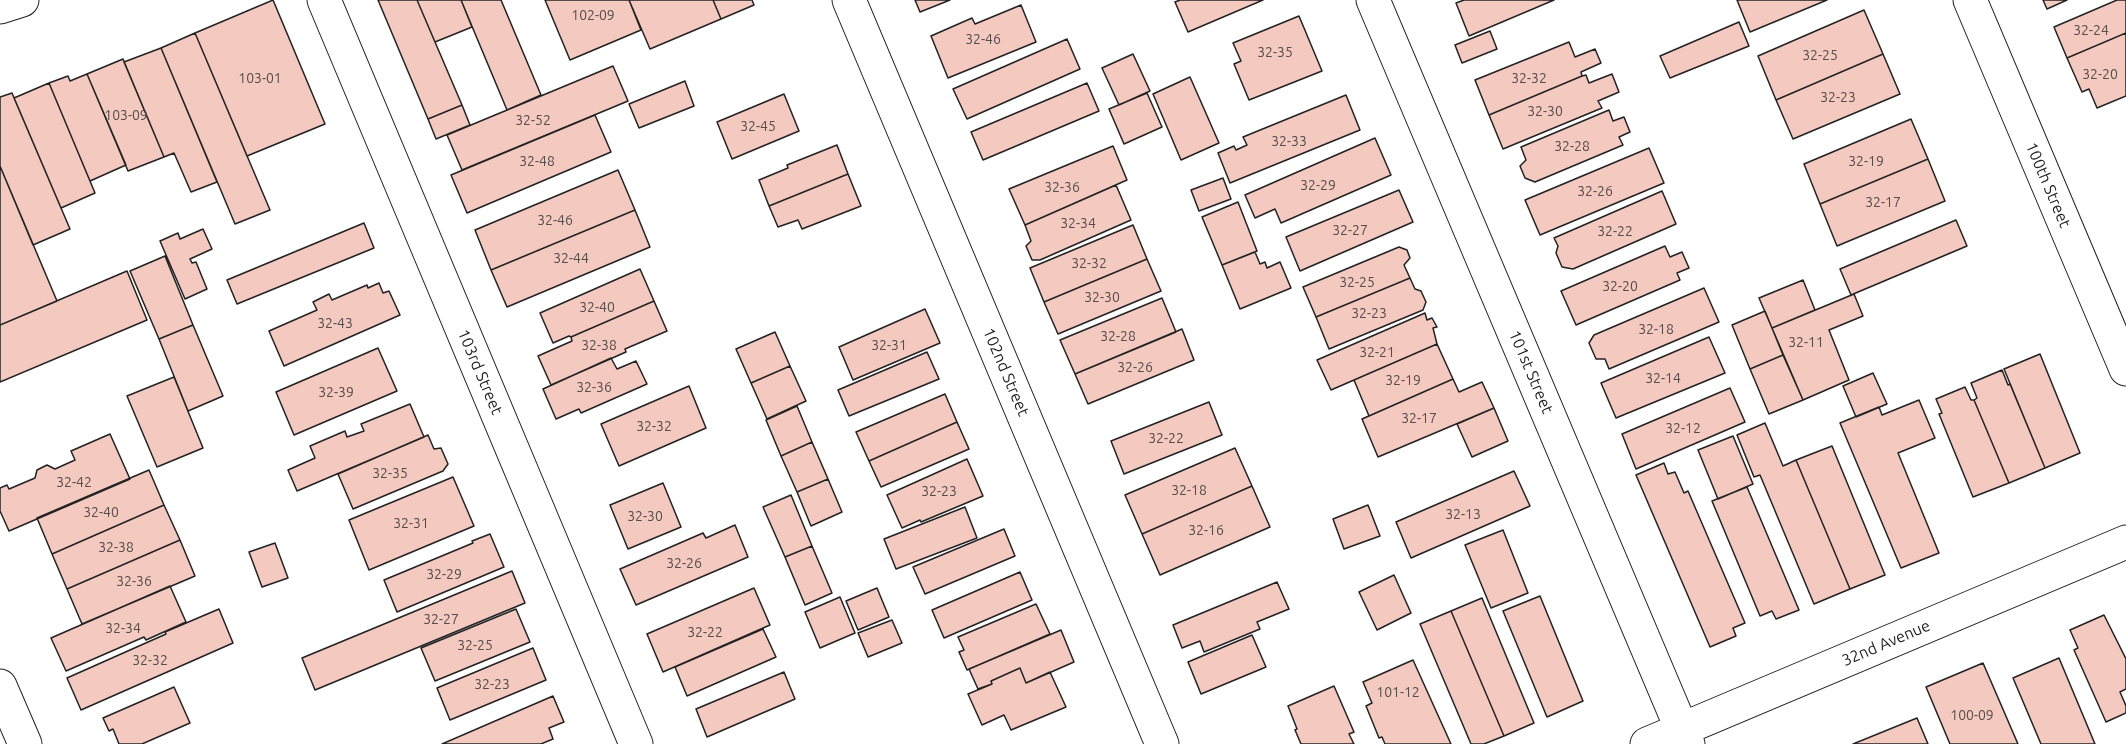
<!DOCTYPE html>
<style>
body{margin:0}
canvas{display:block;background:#fff}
</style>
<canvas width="2126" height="744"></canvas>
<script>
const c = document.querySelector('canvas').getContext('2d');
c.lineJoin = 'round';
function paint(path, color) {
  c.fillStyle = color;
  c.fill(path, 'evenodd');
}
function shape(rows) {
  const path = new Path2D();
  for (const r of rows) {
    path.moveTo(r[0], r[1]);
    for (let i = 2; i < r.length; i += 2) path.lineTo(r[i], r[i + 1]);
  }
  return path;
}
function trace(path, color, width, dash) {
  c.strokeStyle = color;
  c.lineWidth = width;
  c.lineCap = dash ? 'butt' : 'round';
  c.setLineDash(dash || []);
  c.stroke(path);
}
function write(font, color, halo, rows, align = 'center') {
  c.font = font + ' Ubuntu,sans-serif';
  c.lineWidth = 4.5;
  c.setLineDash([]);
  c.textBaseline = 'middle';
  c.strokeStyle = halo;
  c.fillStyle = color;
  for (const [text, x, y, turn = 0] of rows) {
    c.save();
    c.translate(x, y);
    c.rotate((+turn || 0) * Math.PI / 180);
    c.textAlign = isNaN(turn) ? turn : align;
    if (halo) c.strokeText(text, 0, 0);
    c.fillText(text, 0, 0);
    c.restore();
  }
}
const building = shape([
 [273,0,325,124,247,156,195,33,273,0],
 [378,0,417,0,462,105,428,119,378,0],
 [417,0,461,0,472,27,435,42,417,0],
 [461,0,501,0,541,95,507,110,461,0],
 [545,0,629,0,641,30,570,60,545,0],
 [629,0,713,0,721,19,650,49,629,0],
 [713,0,752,0,754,5,721,19,713,0],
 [915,0,950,0,920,12,915,0],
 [1180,0,1263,0,1188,32,1175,2,1180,0],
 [1464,0,1554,0,1469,36,1456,3,1464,0],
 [1737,0,1827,0,1750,32,1737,0],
 [2043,0,2067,0,2047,9,2043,0],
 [2117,0,2126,0,2126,33,2067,58,2054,27,2117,0],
 [1021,5,1036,42,948,78,931,36,972,18,975,24,1021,5],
 [1864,10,1883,54,1776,100,1758,56,1864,10],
 [1299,16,1322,71,1249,100,1234,64,1241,61,1233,43,1299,16],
 [1739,22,1749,46,1670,78,1660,56,1739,22],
 [1490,31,1497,49,1462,63,1455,45,1490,31],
 [195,33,270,210,235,224,161,48,195,33],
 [2126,33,2126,96,2097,108,2089,89,2082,92,2067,58,2126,33],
 [1067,39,1080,69,967,119,953,89,1067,39],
 [1569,42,1575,57,1595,49,1601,63,1581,72,1582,76,1489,115,1475,80,1569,42],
 [161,48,217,182,191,192,174,153,164,157,124,62,161,48],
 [1133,54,1150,91,1119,105,1102,68,1133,54],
 [1883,54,1900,94,1793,139,1776,100,1883,54],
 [123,59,164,157,128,171,87,74,123,59],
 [613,66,628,101,462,170,447,135,613,66],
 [87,74,126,165,90,181,49,83,68,76,70,81,87,74],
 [1612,74,1619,92,1598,101,1602,108,1503,149,1489,115,1582,76,1586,75,1589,83,1612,74],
 [1190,77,1219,143,1181,160,1153,94,1190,77],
 [685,81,694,106,639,128,629,104,685,81],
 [49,83,95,193,61,208,14,98,49,83],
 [1087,83,1099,111,983,160,971,132,1087,83],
 [12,93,70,229,33,245,0,166,0,97,12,93],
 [1147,93,1162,127,1124,144,1109,109,1147,93],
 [784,94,799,131,732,159,717,122,784,94],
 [1346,95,1360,130,1230,183,1218,153,1234,146,1236,150,1247,145,1243,137,1346,95],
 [462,105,470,125,436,139,428,119,462,105],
 [1609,110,1613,121,1624,117,1630,132,1619,137,1623,145,1535,182,1525,178,1520,166,1526,160,1521,147,1609,110],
 [595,115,611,152,467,213,451,175,595,115],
 [1911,119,1928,159,1820,204,1804,164,1911,119],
 [1375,138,1391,175,1281,223,1275,209,1255,218,1245,195,1375,138],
 [837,145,848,174,769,206,759,180,788,168,787,165,837,145],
 [1113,146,1127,180,1025,225,1009,189,1113,146],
 [1649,148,1664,183,1540,235,1525,200,1649,148],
 [1928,159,1945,201,1837,246,1820,204,1928,159],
 [0,166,57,301,0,325,0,166],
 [618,170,635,210,491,270,475,230,618,170],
 [848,174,861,206,802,229,798,220,778,227,769,206,848,174],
 [1223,178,1231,199,1199,211,1191,190,1223,178],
 [1116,185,1131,220,1040,260,1032,260,1026,246,1031,241,1025,225,1116,185],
 [1399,190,1413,222,1300,271,1286,237,1399,190],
 [1662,191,1676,224,1573,269,1562,267,1556,253,1558,246,1554,238,1662,191],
 [1238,202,1257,251,1222,265,1202,217,1238,202],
 [635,210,650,247,507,307,491,270,635,210],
 [1956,220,1967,246,1851,295,1840,269,1956,220],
 [364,223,374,248,237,304,227,280,364,223],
 [1133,225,1147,259,1044,302,1030,268,1133,225],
 [203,229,212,249,190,259,192,263,196,262,207,289,185,299,160,241,178,233,180,239,203,229],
 [1665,246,1670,257,1682,252,1689,268,1677,273,1680,280,1576,325,1561,291,1665,246],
 [1399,247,1407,250,1410,258,1404,265,1410,278,1316,317,1303,287,1399,247],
 [1255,252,1260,264,1265,262,1267,268,1280,262,1291,288,1240,309,1222,265,1255,252],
 [165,256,193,325,159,339,130,271,165,256],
 [1147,259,1161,291,1058,334,1044,302,1147,259],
 [640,269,654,301,571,337,569,336,553,343,540,313,640,269],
 [127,271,147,320,0,382,0,325,127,271],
 [1410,278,1415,289,1421,291,1426,302,1423,310,1329,349,1316,317,1410,278],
 [1803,280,1815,310,1772,328,1759,298,1803,280],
 [379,283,383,293,389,291,400,315,284,366,269,331,317,310,313,302,329,294,332,300,367,285,368,288,379,283],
 [1704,288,1719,322,1609,369,1605,359,1596,359,1589,343,1594,335,1704,288],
 [1854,294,1863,316,1829,330,1849,380,1803,400,1772,328,1854,294],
 [1162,298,1176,332,1075,374,1060,340,1162,298],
 [654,301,667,331,625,349,626,352,551,385,538,356,572,341,571,337,654,301],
 [925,309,940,343,853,380,839,347,925,309],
 [1765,311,1783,355,1750,369,1732,325,1765,311],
 [1425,313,1427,320,1432,318,1437,327,1433,328,1437,344,1331,390,1317,360,1425,313],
 [193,325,223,396,188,411,159,339,193,325],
 [1182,329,1194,360,1088,404,1075,374,1182,329],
 [775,332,790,366,751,383,736,349,775,332],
 [1709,337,1725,373,1616,418,1601,383,1709,337],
 [1437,344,1453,379,1369,416,1354,380,1437,344],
 [378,348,397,391,294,435,276,392,378,348],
 [927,352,939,379,849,416,838,390,927,352],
 [2040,354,2080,453,2045,468,2004,369,2040,354],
 [1783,355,1803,400,1769,414,1750,369,1783,355],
 [611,358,617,369,636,361,647,384,581,413,579,409,556,419,543,389,611,358],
 [790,366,806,401,767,419,751,383,790,366],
 [2002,370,2008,385,2010,384,2045,468,2009,483,1974,400,1977,398,1971,383,2002,370],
 [1873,373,1887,404,1856,417,1843,386,1873,373],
 [174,377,203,448,157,467,127,396,174,377],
 [1453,379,1459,392,1482,382,1494,408,1378,457,1362,419,1453,379],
 [689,386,706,428,619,466,601,424,689,386],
 [1965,387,1971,400,1974,400,2009,483,1973,497,1939,414,1942,413,1936,399,1965,387],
 [1730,388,1745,422,1636,469,1622,434,1730,388],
 [945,394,957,422,869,461,856,432,945,394],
 [1919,400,1935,438,1898,453,1939,553,1901,568,1840,423,1879,407,1882,415,1919,400],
 [1209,402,1222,435,1124,474,1111,441,1209,402],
 [410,404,424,437,297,491,288,470,315,458,310,446,345,431,347,437,364,431,361,424,410,404],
 [797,406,812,442,781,456,766,420,797,406],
 [1494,408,1508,441,1472,457,1457,424,1494,408],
 [957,422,969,449,881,487,869,461,957,422],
 [1765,423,1783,466,1796,460,1850,589,1814,604,1760,475,1754,477,1737,435,1765,423],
 [110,434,130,479,9,531,0,511,0,488,7,485,9,489,35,478,37,470,47,465,55,469,75,460,71,451,110,434],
 [428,435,434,449,441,448,448,464,443,471,353,509,338,474,428,435],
 [1733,436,1753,484,1718,499,1698,450,1733,436],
 [812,442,828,479,797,492,781,456,812,442],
 [1832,446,1885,575,1850,589,1796,460,1832,446],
 [1235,448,1252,486,1142,534,1125,495,1235,448],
 [967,459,983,496,921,522,920,520,902,528,887,495,967,459],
 [1664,463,1668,474,1675,472,1684,493,1688,491,1745,623,1733,628,1736,636,1710,647,1636,475,1664,463],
 [149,470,164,505,52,554,37,518,149,470],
 [1514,471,1530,506,1411,558,1396,522,1514,471],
 [453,477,474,526,369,570,349,520,453,477],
 [828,479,842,512,811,526,797,492,828,479],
 [663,483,681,527,628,549,610,505,663,483],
 [1252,486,1270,527,1160,575,1142,534,1252,486],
 [1747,487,1799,610,1776,619,1772,611,1760,616,1712,501,1747,487],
 [791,495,812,546,785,557,763,507,791,495],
 [164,505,180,540,67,589,52,554,164,505],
 [1368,505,1380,536,1344,549,1333,519,1368,505],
 [965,507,977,538,896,569,884,539,965,507],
 [735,525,748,557,636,605,620,569,703,533,706,538,735,525],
 [1004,529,1015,556,925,594,913,567,1004,529],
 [1503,530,1528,593,1491,608,1465,545,1503,530],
 [490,534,504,567,397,612,384,580,473,543,472,541,490,534],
 [180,540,195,576,82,624,67,589,180,540],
 [275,543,288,578,262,587,249,552,275,543],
 [812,546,832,593,805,605,785,557,812,546],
 [512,571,525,603,315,690,302,658,512,571],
 [1020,572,1032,600,944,638,932,610,1020,572],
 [1394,575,1411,613,1377,630,1359,592,1394,575],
 [1277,582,1289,609,1257,622,1260,629,1204,652,1200,641,1182,648,1173,625,1277,582],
 [170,586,186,622,146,640,144,637,66,671,51,638,170,586],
 [754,588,770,625,663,672,647,634,754,588],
 [877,588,889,617,858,630,846,601,877,588],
 [1540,596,1583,701,1547,717,1503,611,1540,596],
 [840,597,855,633,820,648,805,612,840,597],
 [1482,598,1534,723,1504,736,1451,611,1482,598],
 [1036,604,1050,634,967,670,959,652,964,650,958,637,1036,604],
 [219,609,233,643,81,710,67,678,166,634,165,632,219,609],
 [516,609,530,642,435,681,421,648,516,609],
 [1451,611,1504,736,1484,744,1471,744,1420,624,1451,611],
 [2104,615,2126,659,2126,689,2120,692,2126,706,2126,713,2106,722,2074,650,2078,648,2070,630,2104,615],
 [892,620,902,643,868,657,858,633,892,620],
 [763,629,776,657,687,696,675,667,763,629],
 [1061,630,1074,662,1026,683,1020,668,991,681,992,684,978,689,969,669,1061,630],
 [1252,635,1266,667,1201,694,1188,662,1252,635],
 [533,648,546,680,450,720,437,688,533,648],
 [2059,658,2095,744,2041,744,2013,678,2059,658],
 [1413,660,1451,744,1385,744,1382,737,1379,738,1366,706,1372,703,1363,682,1413,660],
 [1983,663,2018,744,1950,744,1926,687,1983,663],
 [1020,668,1026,683,1050,672,1066,707,1011,730,1004,715,982,725,968,694,992,684,991,681,1020,668],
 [784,672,795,699,707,737,696,709,784,672],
 [1334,686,1354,732,1349,734,1354,744,1301,744,1295,730,1297,729,1288,706,1334,686],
 [174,687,190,723,142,744,119,744,113,729,109,731,103,718,174,687],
 [553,696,564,722,549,728,553,739,541,744,442,744,553,696],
 [1917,718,1928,744,1853,744,1917,718]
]);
paint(building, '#f3c9c0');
trace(building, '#222', 1.5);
const minor = shape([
 [324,0,636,744],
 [849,0,1162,744],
 [1373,0,1688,744],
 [1970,0,2126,369],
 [0,686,25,744],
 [1647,744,2126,542]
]);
const major = shape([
 [0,7,22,0]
]);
trace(minor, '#222', 35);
trace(major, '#222', 35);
trace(minor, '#fff', 33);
trace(major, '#fff', 33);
write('14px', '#564c4a', null, [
 ["102-09",593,15],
 ["32-24",2091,30],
 ["32-46",983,39],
 ["32-35",1275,52],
 ["32-25",1820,55],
 ["32-20",2100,74],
 ["103-01",260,78],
 ["32-32",1529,78],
 ["32-23",1838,97],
 ["32-30",1545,111],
 ["103-09",126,115],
 ["32-52",533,120],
 ["32-45",758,126],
 ["32-33",1289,141],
 ["32-28",1572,146],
 ["32-48",537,161],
 ["32-19",1866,161],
 ["32-29",1318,185],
 ["32-36",1062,187],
 ["32-26",1595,191],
 ["32-17",1883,202],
 ["32-46",555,220],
 ["32-34",1078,223],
 ["32-27",1350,230],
 ["32-22",1615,231],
 ["32-44",571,258],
 ["32-32",1089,263],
 ["32-25",1357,282],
 ["32-20",1620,286],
 ["32-30",1102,297],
 ["32-40",597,307],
 ["32-23",1369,313],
 ["32-43",335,323],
 ["32-18",1656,329],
 ["32-28",1118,336],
 ["32-11",1806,342],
 ["32-38",599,345],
 ["32-31",889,345],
 ["32-21",1377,352],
 ["32-26",1135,367],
 ["32-14",1663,378],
 ["32-19",1403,380],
 ["32-36",594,387],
 ["32-39",336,392],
 ["32-17",1419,418],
 ["32-32",654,426],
 ["32-12",1683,428],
 ["32-22",1166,438],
 ["32-35",390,473],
 ["32-42",74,482],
 ["32-18",1189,490],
 ["32-23",939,491],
 ["32-40",101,512],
 ["32-13",1463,514],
 ["32-30",645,516],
 ["32-31",411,523],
 ["32-16",1206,530],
 ["32-38",116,547],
 ["32-26",684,563],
 ["32-29",444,574],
 ["32-36",134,581],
 ["32-27",441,619],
 ["32-34",123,628],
 ["32-22",705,632],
 ["32-25",475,645],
 ["32-32",150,660],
 ["32-23",492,684],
 ["101-12",1398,692],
 ["100-09",1972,715]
]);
write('16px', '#222', '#fff', [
 ["100th Street",2048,185,67],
 ["103rd Street",480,372,67],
 ["102nd Street",1006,372,67],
 ["101st Street",1531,372,67],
 ["32nd Avenue",1886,643,-23]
]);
</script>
